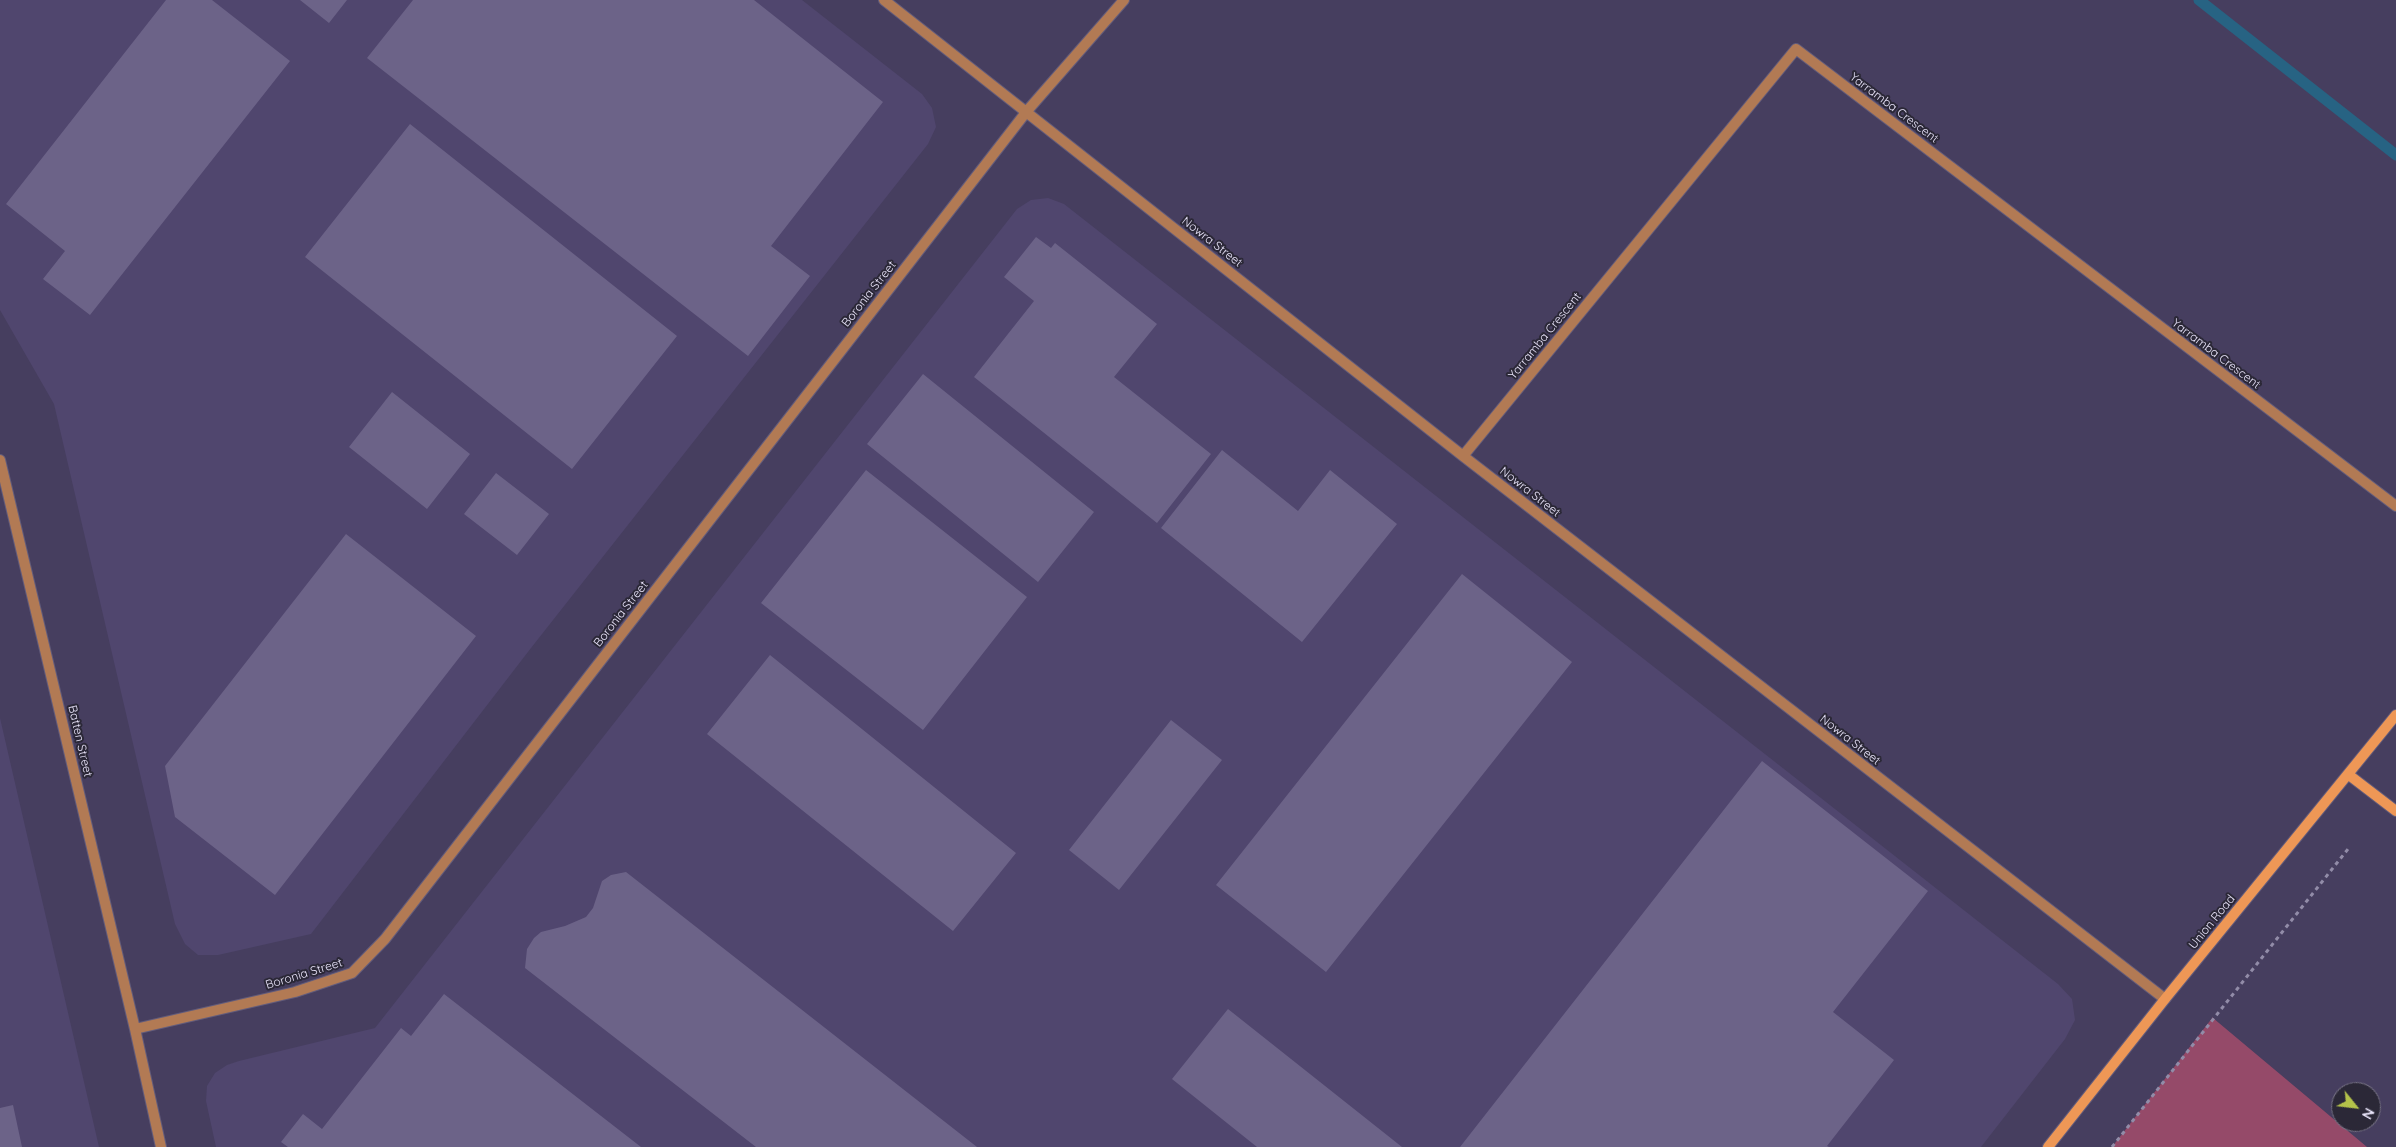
<!DOCTYPE html>
<style>
body{margin:0}
#map{position:relative;width:2396px;height:1147px;overflow:hidden;background:#463e5f;font-family:Quicksand,sans-serif}
canvas{display:block}
.north{position:absolute;left:2331px;top:1082px;width:50px;height:50px;box-sizing:border-box;background:#2b2837;border:1px solid #777385;border-radius:50%;rotate:119deg;font-size:14px;font-weight:700;line-height:20px;text-align:center;color:#e9e4fa}
.north::after{content:'';display:block;margin:auto;width:18px;height:22px;background:#b4c24a;clip-path:polygon(50% 0,100% 100%,50% 72%,0 100%)}
</style>
<div id="map">
<canvas width="2396" height="1147"></canvas>
<div class="north">N</div>
</div>
<script>
const c = document.querySelector('canvas').getContext('2d');
c.lineJoin = 'round';
function paint(path, color) {
  c.fillStyle = color;
  c.fill(path, 'evenodd');
}
function shape(rows) {
  const path = new Path2D();
  for (const r of rows) {
    path.moveTo(r[0], r[1]);
    for (let i = 2; i < r.length; i += 2) path.lineTo(r[i], r[i + 1]);
  }
  return path;
}
function trace(path, color, width, dash) {
  c.strokeStyle = color;
  c.lineWidth = width;
  c.lineCap = dash ? 'butt' : 'round';
  c.setLineDash(dash || []);
  c.stroke(path);
}
function write(font, color, halo, rows, align = 'center') {
  c.font = font + ' Quicksand,sans-serif';
  c.lineWidth = 4;
  c.setLineDash([]);
  c.textBaseline = 'middle';
  c.strokeStyle = halo;
  c.fillStyle = color;
  for (const [text, x, y, turn = 0] of rows) {
    c.save();
    c.translate(x, y);
    c.rotate((+turn || 0) * Math.PI / 180);
    c.textAlign = isNaN(turn) ? turn : align;
    if (halo) c.strokeText(text, 0, 0);
    c.fillText(text, 0, 0);
    c.restore();
  }
}
paint(shape([
 [0,0,802,0,922,94,932,108,936,127,928,144,531,648,311,934,218,955,198,955,185,944,175,924,54,404,0,310],
 [1048,198,1064,204,2058,984,2072,999,2075,1020,2065,1039,1981,1147,216,1147,206,1101,207,1086,215,1073,227,1065,239,1061,375,1028,1017,209,1031,200],
 [0,718,99,1147,0,1147]
]), '#50466e');
paint(shape([
 [2213,1017,2213,1018,2367,1147,2112,1147]
]), '#954a69');
trace(shape([
 [2199,0,2396,155]
]), '#276383', 11);
paint(shape([
 [166,0,212,0,290,61,90,315,43,279,65,251,6,204],
 [300,0,347,0,329,23],
 [413,0,754,0,883,102,771,246,810,276,748,356,367,58],
 [410,124,677,336,572,469,305,257],
 [1036,237,1051,248,1055,243,1157,324,1114,377,1211,454,1157,523,974,377,1034,301,1004,277],
 [923,374,1094,512,1038,582,867,444],
 [392,392,470,454,427,509,349,447],
 [1222,450,1298,511,1330,470,1397,524,1302,642,1161,528],
 [866,470,1027,597,923,730,761,603],
 [496,473,549,514,517,555,464,514],
 [346,534,476,636,275,895,175,817,165,766],
 [1462,574,1572,662,1326,972,1216,885],
 [770,655,1016,853,953,931,707,734],
 [1171,720,1222,760,1119,890,1069,850],
 [1762,761,1928,891,1833,1012,1894,1060,1827,1146,1829,1147,1460,1147],
 [626,872,977,1147,756,1147,525,968,527,949,534,938,541,932,565,926,586,917,593,908,602,881,611,875],
 [444,994,641,1147,288,1147,281,1142,303,1114,322,1129,401,1028,411,1036],
 [1228,1009,1402,1147,1257,1147,1172,1079],
 [13,1105,22,1147,0,1147,0,1108]
]), '#6c6388');
const street = shape([
 [884,0,1463,456,2165,999],
 [1463,456,1796,49,2396,506],
 [0,460,135,1029,161,1147],
 [135,1029,295,992,352,973,385,939,1027,111,1124,0]
]);
const secondary = shape([
 [2349,775,2396,811],
 [2048,1147,2165,999,2396,715]
]);
trace(street, '#635c7b', 12);
trace(secondary, '#635c7b', 12);
trace(shape([
 [2112,1147,2348,849]
]), '#928ca8', 3, [4, 4]);
trace(street, '#b27a54', 10);
trace(secondary, '#ee9756', 10);
write('12px', '#e9e4fa', '#2b2837', [
 ["Yarramba Crescent",1894,108,37],
 ["Nowra Street",1212,242,38],
 ["Boronia Street",869,294,-52],
 ["Yarramba Crescent",1545,336,-51],
 ["Yarramba Crescent",2216,354,37],
 ["Nowra Street",1530,492,38],
 ["Boronia Street",621,614,-52],
 ["Nowra Street",1850,740,38],
 ["Batten Street",80,741,77],
 ["Union Road",2212,922,-51],
 ["Boronia Street",304,974,-17]
]);
</script>
